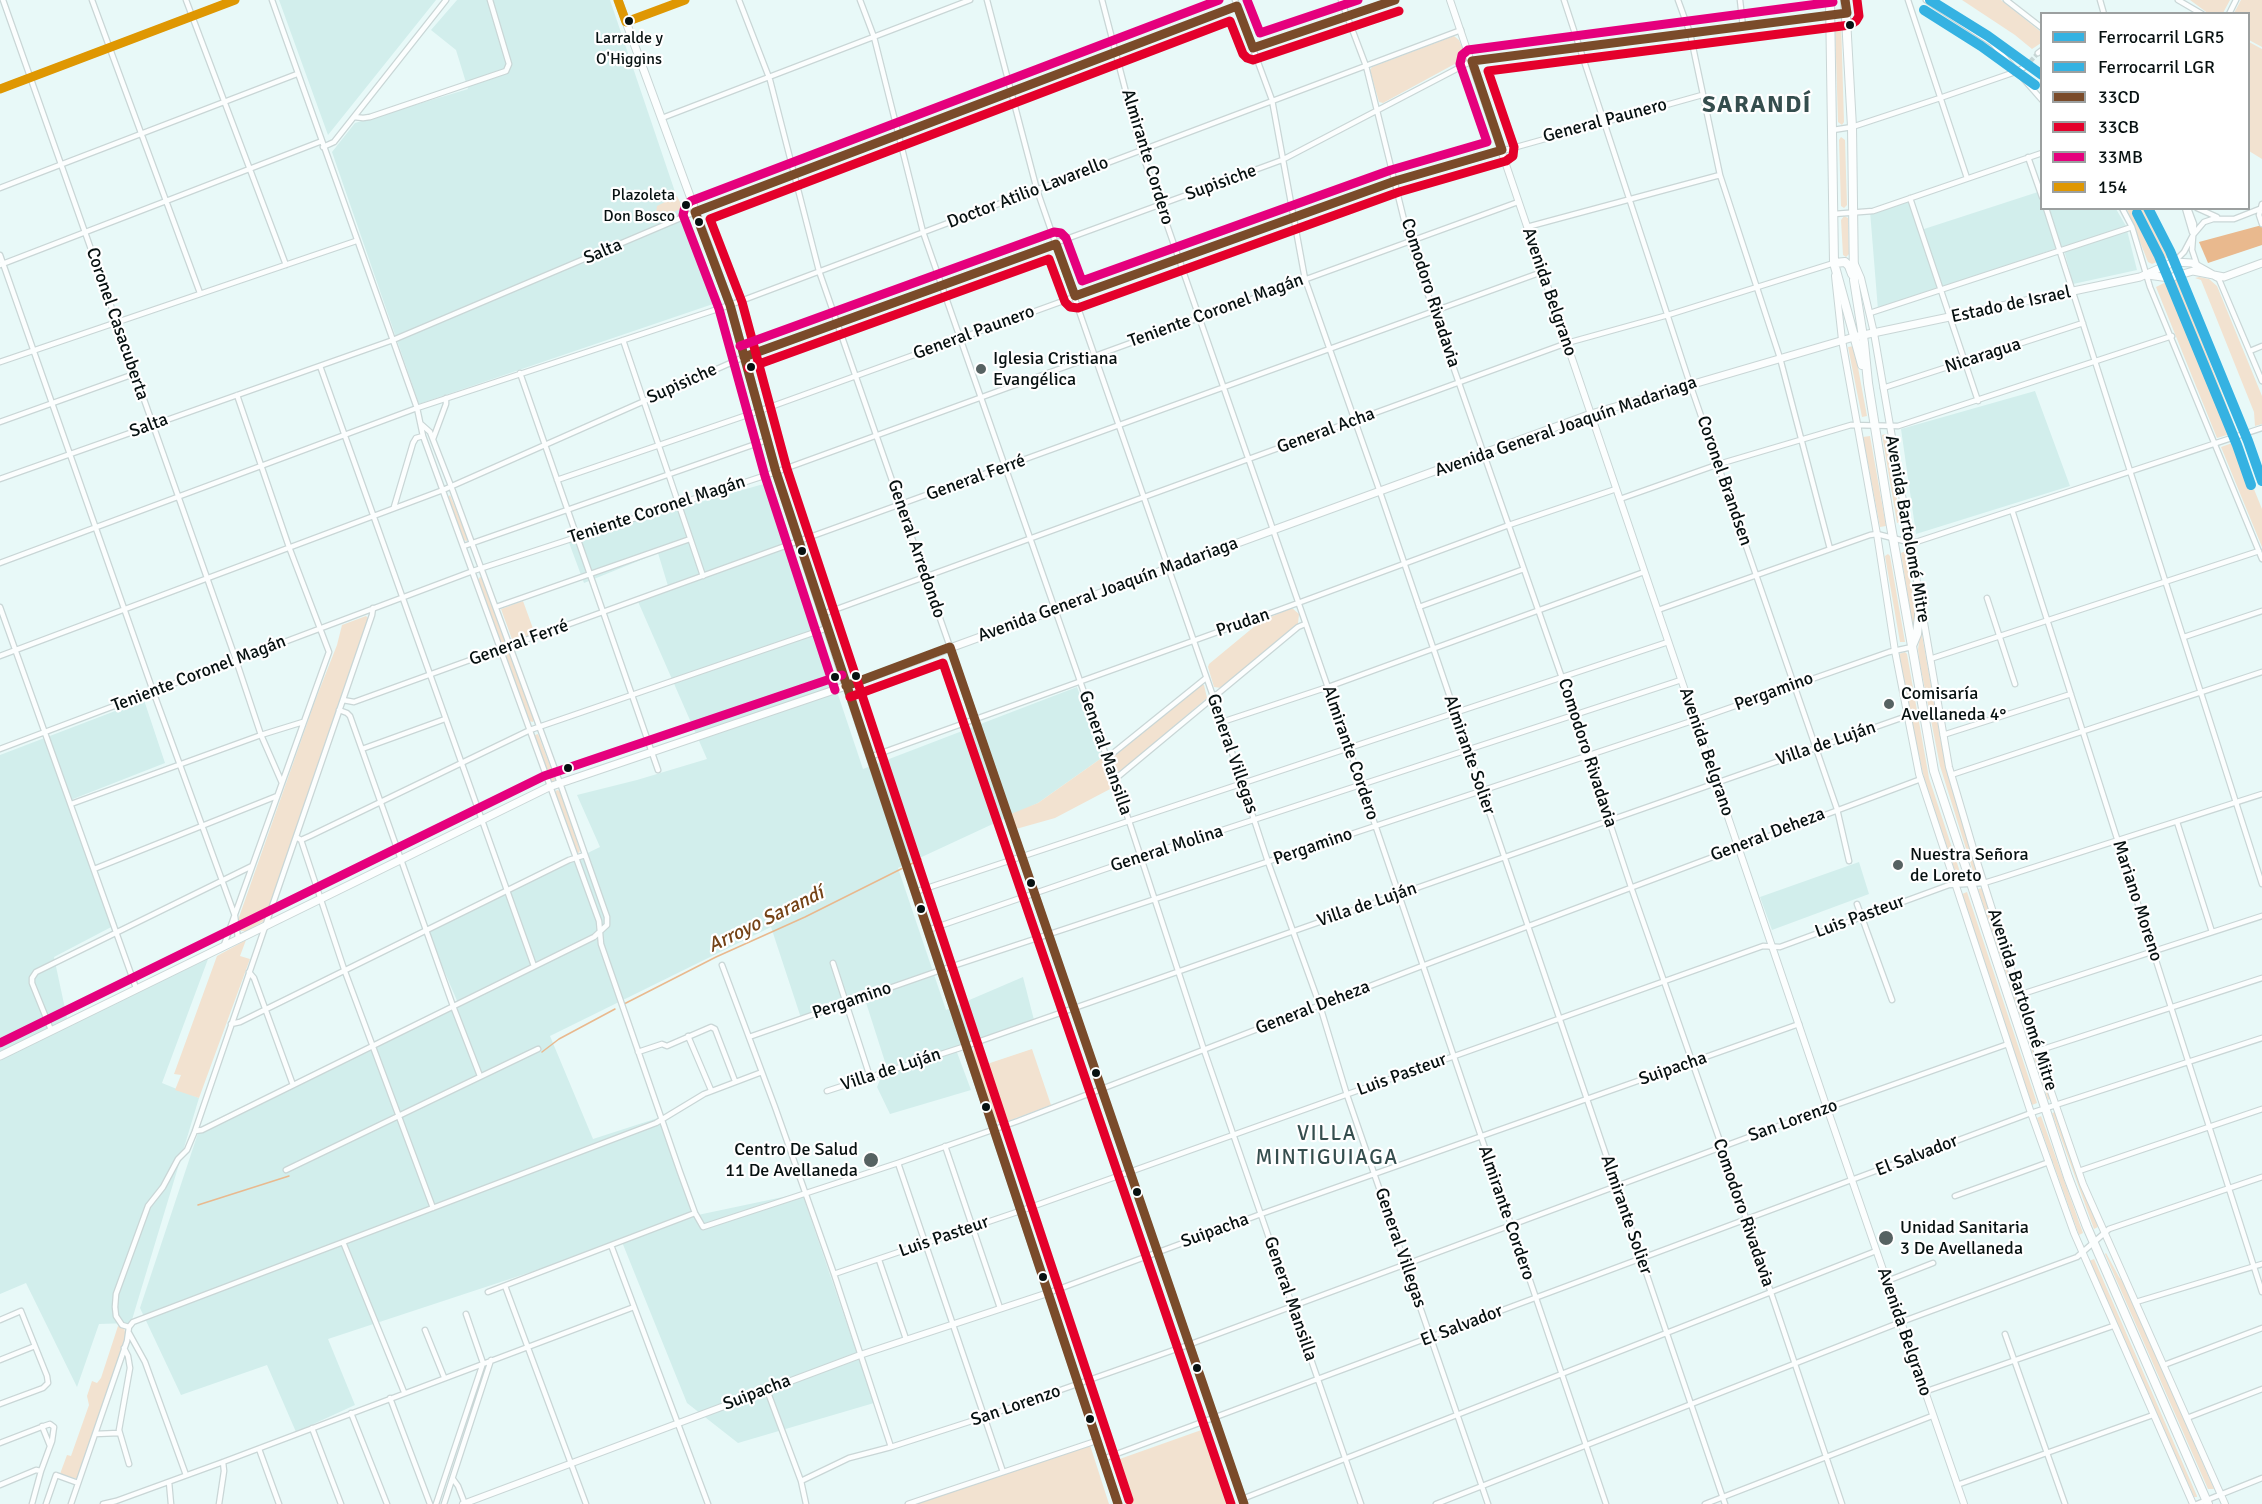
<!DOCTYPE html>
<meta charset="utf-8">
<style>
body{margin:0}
#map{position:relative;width:2262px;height:1504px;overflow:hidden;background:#e8f9f8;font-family:Signika,sans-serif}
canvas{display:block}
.legend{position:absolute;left:2040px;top:12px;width:210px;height:198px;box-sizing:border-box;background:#fff;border:2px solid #9ca0a0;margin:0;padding:8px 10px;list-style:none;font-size:18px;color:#071111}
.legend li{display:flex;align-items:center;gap:12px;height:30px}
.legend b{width:30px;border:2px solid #9ca0a0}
</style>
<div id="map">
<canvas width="2262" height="1504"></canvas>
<ul class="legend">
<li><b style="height:8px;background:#35b2e2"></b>Ferrocarril LGR5</li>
<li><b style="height:8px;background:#35b2e2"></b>Ferrocarril LGR</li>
<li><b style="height:8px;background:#7a4b2a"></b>33CD</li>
<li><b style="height:8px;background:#e4002b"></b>33CB</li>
<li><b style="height:8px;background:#e5007d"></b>33MB</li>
<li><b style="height:8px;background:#df9702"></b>154</li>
</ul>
</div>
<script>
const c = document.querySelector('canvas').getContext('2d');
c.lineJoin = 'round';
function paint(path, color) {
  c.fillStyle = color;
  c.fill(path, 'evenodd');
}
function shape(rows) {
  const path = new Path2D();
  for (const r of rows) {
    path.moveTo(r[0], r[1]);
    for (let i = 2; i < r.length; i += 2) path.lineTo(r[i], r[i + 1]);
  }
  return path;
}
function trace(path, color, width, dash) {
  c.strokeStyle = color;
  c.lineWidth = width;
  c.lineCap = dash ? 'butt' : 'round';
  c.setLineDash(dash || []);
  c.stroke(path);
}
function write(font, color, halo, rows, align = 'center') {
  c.font = font + ' Signika,sans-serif';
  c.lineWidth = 4.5;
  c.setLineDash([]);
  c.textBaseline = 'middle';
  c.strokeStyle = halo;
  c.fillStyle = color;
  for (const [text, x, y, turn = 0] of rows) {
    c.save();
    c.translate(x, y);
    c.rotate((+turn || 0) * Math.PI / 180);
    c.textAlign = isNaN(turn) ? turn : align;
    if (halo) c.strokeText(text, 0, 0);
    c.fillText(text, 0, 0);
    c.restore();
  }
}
paint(shape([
 [279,0,436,0,328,135],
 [457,0,610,0,713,304,419,404,332,152,355,123,468,89,456,50,431,30],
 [2041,191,2042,208,2116,209,2126,226,2137,270,2073,284,2063,246,1878,310,1870,211,1908,200,1921,230],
 [2035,391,2070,486,1916,534,1901,429],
 [767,483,863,769,1077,687,1103,757,1038,803,898,868,946,1010,1023,977,1034,1020,955,1047,971,1090,890,1114,877,1087,886,1065,862,990,801,1018,771,927,550,1036,593,1139,658,1118,693,1216,802,1193,874,1403,738,1443,687,1403,622,1242,328,1339,355,1405,296,1432,267,1365,181,1395,140,1308,200,1127,458,1003,427,931,600,847,577,795,637,780,707,759,636,597,668,586,658,553,584,583,568,540],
 [144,700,165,763,68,801,117,924,54,957,67,1018,211,951,162,1083,199,1098,131,1323,99,1324,77,1387,26,1283,0,1294,0,755],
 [1859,862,1869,894,1772,930,1760,897]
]), '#d2eeec');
paint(shape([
 [1962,0,2001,0,2041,32,2041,43,2032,49,2015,35],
 [2190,0,2230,0,2223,13,2209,14],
 [2241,0,2262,0,2262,47,2249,40,2248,14,2234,13],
 [1838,21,1841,22,1844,122,1842,125,1838,122,1835,24],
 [1454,36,1459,40,1465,54,1462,60,1383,103,1379,102,1370,70,1372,67],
 [2249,42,2262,49,2262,159,2249,151],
 [1841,137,1845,140,1847,205,1844,208,1841,206,1839,140],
 [677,196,683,208,655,220,657,206],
 [2127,209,2145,209,2169,257,2152,264,2148,262],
 [1844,216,1848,218,1849,254,1846,257,1843,255,1841,220],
 [2199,277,2209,279,2217,286,2262,396,2262,424,2255,426,2254,412,2201,280,2195,278],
 [2178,280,2237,432,2217,438,2156,287,2168,281],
 [1854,346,1867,416,1862,417,1848,347],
 [1886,434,1901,522,1897,523,1882,435],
 [1870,436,1886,526,1880,527,1863,437],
 [2235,442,2262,509,2262,547,2221,447],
 [450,495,468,538,467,541,463,540,448,497],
 [1903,552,1905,552,1917,618,1914,635,1901,553],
 [1888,554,1890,556,1905,642,1900,642,1885,556],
 [480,577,483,578,505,639,504,643,500,641,478,580],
 [523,601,535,634,513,642,501,609],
 [1292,608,1299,614,1298,624,1221,688,1214,687,1208,667,1209,664,1261,621],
 [366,616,368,618,264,921,246,931,241,931,238,920,315,701,337,645,342,625],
 [1921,629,1941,742,1950,782,1977,870,1975,872,1973,871,1940,766,1919,659,1918,649],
 [1905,652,1907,654,1929,778,1961,875,1959,877,1957,877,1924,778,1910,715,1899,654],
 [508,653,510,654,534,719,533,722,529,721,506,656],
 [1201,685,1204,685,1207,698,1120,772,1115,771,1112,758],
 [538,734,555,779,554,782,551,781,535,737,535,735],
 [1103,757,1112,788,1055,818,1016,829,1011,814,1038,803],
 [557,790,560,791,580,850,579,853,577,852,555,792],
 [1982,888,2051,1098,2048,1100,1978,889],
 [1967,892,2037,1103,2032,1105,1962,894],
 [246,940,240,956,250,959,199,1098,175,1090,181,1075,174,1074,217,956],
 [981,1046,987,1064,1032,1049,1051,1105,1003,1123,995,1122,973,1053,974,1048],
 [2055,1112,2077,1176,2098,1227,2094,1229,2052,1113],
 [2041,1116,2083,1233,2079,1235,2037,1118],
 [2106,1253,2119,1277,2124,1283,2214,1489,2208,1489,2105,1254],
 [2094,1259,2197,1496,2197,1497,2194,1497,2089,1261],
 [118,1326,124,1328,126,1336,77,1479,60,1474,67,1455,71,1456,89,1405,87,1396,92,1381,97,1383,101,1378],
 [1207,1428,1209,1429,1231,1495,1225,1498,1226,1504,1126,1504,1112,1464,1114,1461],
 [1090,1445,1109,1504,913,1504]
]), '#f2e2d0');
paint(shape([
 [2262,225,2262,245,2208,263,2199,242]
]), '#e9b98e');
trace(shape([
 [909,865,921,859],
 [624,1004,716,957,805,917,905,867],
 [542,1052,559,1039,615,1009],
 [198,1205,289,1176]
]), '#e9b98e', 1.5);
trace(shape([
 [2026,66,2038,53]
]), '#c6d6d5', 4.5, [4.5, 2]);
const minor = shape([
 [3,0,236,660,261,735,282,783],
 [92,0,200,293],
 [186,0,286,265],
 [272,0,417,408,423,436,599,921,601,944,680,1172,695,1213,703,1227,898,1163,1018,1121,1422,966,1921,779],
 [739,0,770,80,819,271,950,647],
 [860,0,874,37,923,232,1129,821,1204,1050,1361,1504],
 [987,0,1037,190,1222,722,1268,862,1320,1006,1347,1095,1488,1504],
 [1102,0,1141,150,1349,748,1606,1504],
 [1235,0,1272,100,1305,279,1380,492,1725,1504],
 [1341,0,1366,66,1409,240,1562,678,1631,887,1722,1147,1842,1504],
 [1564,0,1690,384,1837,809,1849,861],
 [1678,0,1690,33,1720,175,1780,358,1830,549],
 [1740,0,1743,27],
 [1908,0,1967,178],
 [1926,0,1992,43,2042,100],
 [2006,0,2042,28],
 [2100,0,2104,14],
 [2178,0,2202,14],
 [2229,14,2236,0],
 [626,22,685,0],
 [1253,48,1395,0],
 [2038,53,2042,50],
 [354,117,363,118,370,117,506,71,509,64,490,0],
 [662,118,970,0],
 [1833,130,1852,127,1940,98,2018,71,2026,66],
 [323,147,334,142,446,0],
 [2028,157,2042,197],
 [0,188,297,74],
 [1910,198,1978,401],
 [2262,204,2259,215,2262,224],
 [2046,208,2262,884],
 [2122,208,2132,227,2150,287,2262,559],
 [2185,208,2192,232],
 [2188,208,2194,224,2192,250,2197,265],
 [2197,208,2217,217],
 [1834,214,1873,211,2042,153],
 [1527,227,1720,175],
 [0,255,153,691,235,916,238,938],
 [2174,262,2184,252,2193,235,2204,222,2213,219,2234,219,2262,208],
 [0,265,322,141],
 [2218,277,2262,381],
 [1870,313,2132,227],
 [623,340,703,576],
 [2250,351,2262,346],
 [0,362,356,241],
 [320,366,534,966],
 [520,373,658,770],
 [1883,388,2083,323],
 [0,422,134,374],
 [433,439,446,404,446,398],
 [0,479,393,340,695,212,1237,6],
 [557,480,759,411,1395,181,1702,95],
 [1620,499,1719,464,1851,425,1898,426,2172,336],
 [394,507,413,443,416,438,423,436],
 [2012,510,2262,1292],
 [464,546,767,440],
 [0,563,417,408,730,305,1461,30],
 [1987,598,2015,684],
 [0,607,136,988],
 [496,607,690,539],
 [1419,607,1524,569],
 [1658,610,1870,535,1877,534,1908,542,1916,542,2262,428],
 [823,614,1567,343,1668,315,1834,263],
 [2184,637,2262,611],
 [0,656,443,490,744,357,1282,160,1472,61,1847,13],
 [1930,659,2259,551],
 [343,700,354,702,1542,272],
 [339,710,347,713,350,716,453,1006,480,1076],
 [1222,722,1328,687,1644,572],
 [1943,735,2071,694],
 [0,749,473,571,776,472,1518,202],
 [362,749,445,719],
 [870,757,1279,610,1509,525,1616,489],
 [1107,758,1206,678],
 [1951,775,2262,672],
 [1114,780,1298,627,1305,624],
 [71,804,261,735,303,722],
 [2177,822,2212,932],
 [296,837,301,840,310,836,530,730,827,628],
 [301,840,344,969,433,1208],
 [94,869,277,796],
 [915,892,1668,642],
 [1857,904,1892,1000],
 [928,930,1140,857,1681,680],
 [224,945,329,652,289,547,237,395],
 [833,963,870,1077],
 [722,965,775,1107,834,1274,891,1447],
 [249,972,254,978,293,1085],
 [2019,995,2262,916],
 [231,1024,240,1022,569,860,585,855],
 [51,1030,32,983,32,978,36,972,252,866],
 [688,1036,711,1090],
 [749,1037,941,970,1695,720,1889,652,1912,647],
 [2037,1051,2262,978],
 [638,1052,662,1044,667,1046,711,1027,715,1029,735,1081],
 [827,1091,966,1046,1907,716],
 [195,1131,202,1130,594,937,607,925,607,917,560,783,451,486,430,432,421,424],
 [945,1146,1000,1308],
 [898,1163,1003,1472],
 [286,1170,538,1049],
 [2079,1171,2262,1109],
 [1955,1196,2049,1162],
 [343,1242,404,1392],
 [611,1245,708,1504],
 [879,1260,906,1339],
 [834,1274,1020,1211,1763,946,1780,947,1949,885,1984,883,1997,879,2262,794],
 [1887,1281,1933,1263],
 [505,1286,586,1504],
 [488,1292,695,1213],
 [1048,1293,1261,1214,1799,1024],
 [2136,1302,2262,1264],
 [0,1320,21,1311,47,1376,48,1383,43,1388,0,1404],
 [129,1327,122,1325,116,1316,115,1307,116,1294,148,1206,163,1187,178,1159,187,1150,195,1131,372,615,373,608],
 [425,1330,444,1377],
 [129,1333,145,1362,186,1475],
 [2005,1334,2065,1504],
 [124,1348,128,1356,130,1368,119,1430,129,1464],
 [0,1360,35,1346],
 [2164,1365,2262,1328],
 [767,1390,801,1481,806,1504],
 [1924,1392,2113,1326],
 [390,1398,430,1504],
 [351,1413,387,1504],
 [2187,1418,2262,1389],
 [42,1426,50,1446],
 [312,1428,341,1504],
 [95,1434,119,1433],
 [0,1443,44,1426,50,1424,54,1427,52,1441,41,1471,32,1504],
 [259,1449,279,1504],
 [1103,1459,2031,1113,2262,1038],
 [453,1479,458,1486,465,1504],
 [801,1481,849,1458,891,1447,984,1417,1188,1345,1827,1108,2008,1044],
 [169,1482,171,1504],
 [0,1485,36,1470,41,1471],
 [1957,1485,2153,1415],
 [1242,1499,1876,1251],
 [46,1504,56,1475,78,1483],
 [71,1504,127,1341,129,1327,133,1322,656,1123,704,1094,762,1072],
 [103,1504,116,1501,223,1462,634,1307],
 [219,1504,224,1471,223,1462],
 [436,1504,483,1363,466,1314],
 [444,1504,491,1360],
 [908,1504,1096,1441],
 [1436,1504,1901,1322,2077,1257,2109,1229,2262,1177],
 [1705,1504,1932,1416],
 [2197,1504,2262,1478]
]);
const tertiary = shape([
 [1450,0,1827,1108,1964,1504],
 [0,89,235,0],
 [1855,264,1861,278,1874,333,1949,767,1978,865,2037,1051,2083,1184,2225,1504],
 [1835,276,1842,340,1877,534,1895,651,1919,774,2031,1113,2074,1233,2193,1504],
 [950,647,1244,1504],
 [846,686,1118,1504],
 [463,1504,860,1355,1048,1293]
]);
const secondary = shape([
 [618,0,730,305,776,472,846,686],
 [2148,275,2169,278,2193,271,2224,277,2262,263],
 [0,1056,549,787,846,686,1591,414,1854,337,2140,277,2174,262,2192,263,2217,277]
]);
const primary = shape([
 [1830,0,1834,263,1862,365],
 [1845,0,1852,127,1854,280,1864,343,1868,383,1890,521,1934,771,2068,1177,2087,1227,2208,1504],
 [1834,263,1845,262,1849,266,1852,274],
 [1912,646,1917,634,1920,606]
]);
trace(minor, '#c9d6d6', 7);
trace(tertiary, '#c9d6d6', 8);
trace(secondary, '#c9d6d6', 9);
trace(primary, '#c9d6d6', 10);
trace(minor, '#fcfefe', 4.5);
trace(tertiary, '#fcfefe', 6);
trace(secondary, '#fcfefe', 7);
trace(primary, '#fcfefe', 8);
trace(shape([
 [744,357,1056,244,1075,296,1395,181,1502,150,1472,61,1847,13,1845,0],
 [846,686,950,647,1244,1504],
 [1118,1504,776,472,730,305,695,212,1237,6,1253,48,1395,0]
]), '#7a4b2a', 9);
trace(shape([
 [748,368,1049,259,1065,302,1070,307,1078,308,1399,192,1506,161,1513,156,1514,147,1488,71,1850,25,1856,21,1859,16,1857,0],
 [850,697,943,663,1231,1504],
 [1129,1500,787,469,742,302,710,219,1230,21,1243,54,1247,58,1253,60,1399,11]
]), '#e4002b', 9);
trace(shape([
 [1247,0,1260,33,1358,0],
 [740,346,1054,232,1061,233,1066,238,1082,281,1391,170,1487,142,1460,64,1462,55,1468,50,1833,2],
 [835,690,765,476,719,309,683,215,685,206,691,201,1219,0],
 [0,1043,544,776,842,675]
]), '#e5007d', 9);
trace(shape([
 [618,0,626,22,685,0],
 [0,89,235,0]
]), '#df9702', 9);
trace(shape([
 [1930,0,1988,36,2042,75],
 [2148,208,2170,251,2248,441,2262,481]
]), '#35b2e2', 10);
trace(shape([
 [1924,10,1981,46,2035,85],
 [2137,213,2159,256,2237,445,2251,485]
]), '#35b2e2', 10);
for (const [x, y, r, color] of [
 [629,21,5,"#071111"],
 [1850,25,5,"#071111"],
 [686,205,5,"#071111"],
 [699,222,5,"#071111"],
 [751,367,5,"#071111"],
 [981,369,6,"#566262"],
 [802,551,5,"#071111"],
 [856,676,5,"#071111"],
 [835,677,5,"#071111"],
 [1889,704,6,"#566262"],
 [568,768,5,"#071111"],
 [1898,865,6,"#566262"],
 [1031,883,5,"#071111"],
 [921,909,5,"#071111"],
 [1096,1073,5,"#071111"],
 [986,1107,5,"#071111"],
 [871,1160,8,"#566262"],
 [1137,1192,5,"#071111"],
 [1886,1238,8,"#566262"],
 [1043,1277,5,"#071111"],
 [1197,1368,5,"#071111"],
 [1090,1419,5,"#071111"]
]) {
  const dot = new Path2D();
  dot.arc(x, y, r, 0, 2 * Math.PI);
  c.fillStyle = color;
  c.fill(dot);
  trace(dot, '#fff', 2);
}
write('16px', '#071111', '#fff', [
 ["Larralde y",629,39],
 ["O'Higgins",629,60],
 ["Plazoleta",675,196,"right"],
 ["Don Bosco",675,217,"right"]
]);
write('18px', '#071111', '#fff', [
 ["General Paunero",1605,121,-15],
 ["Almirante Cordero",1147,157,73],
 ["Supisiche",1221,183,-20],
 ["Doctor Atilio Lavarello",1028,193,-21],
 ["Salta",603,252,-23],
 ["Avenida Belgrano",1549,292,71],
 ["Comodoro Rivadavia",1430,293,72],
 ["Estado de Israel",2011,305,-12],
 ["Teniente Coronel Magán",1216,311,-20],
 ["Coronel Casacuberta",117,324,71],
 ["General Paunero",974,333,-20],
 ["Nicaragua",1983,356,-18],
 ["Supisiche",682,384,-24],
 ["Salta",149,426,-20],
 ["Avenida General Joaquín Madariaga",1566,427,-19],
 ["General Acha",1326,431,-20],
 ["General Ferré",976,478,-20],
 ["Coronel Brandsen",1724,481,71],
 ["Teniente Coronel Magán",657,510,-18],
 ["Avenida Bartolomé Mitre",1907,529,80],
 ["General Arredondo",916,549,71],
 ["Avenida General Joaquín Madariaga",1108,590,-20],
 ["Prudan",1243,623,-19],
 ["General Ferré",519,643,-20],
 ["Teniente Coronel Magán",199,674,-21],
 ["Pergamino",1774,692,-20],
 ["Villa de Luján",1826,744,-19],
 ["Avenida Belgrano",1706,752,71],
 ["General Mansilla",1105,753,71],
 ["Almirante Cordero",1350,753,71],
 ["Comodoro Rivadavia",1587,753,72],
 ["General Villegas",1232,754,71],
 ["Almirante Solier",1469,755,71],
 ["General Deheza",1768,835,-21],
 ["Pergamino",1313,847,-19],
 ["General Molina",1167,849,-18],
 ["Mariano Moreno",2137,901,72],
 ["Villa de Luján",1367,905,-19],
 ["Luis Pasteur",1860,917,-20],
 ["Avenida Bartolomé Mitre",2022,1000,72],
 ["Pergamino",852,1001,-19],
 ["General Deheza",1313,1008,-21],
 ["Suipacha",1673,1069,-19],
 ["Villa de Luján",891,1070,-18],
 ["Luis Pasteur",1402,1075,-20],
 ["San Lorenzo",1793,1121,-20],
 ["El Salvador",1917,1156,-21],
 ["Almirante Cordero",1506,1213,71],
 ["Comodoro Rivadavia",1743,1213,71],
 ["Almirante Solier",1626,1215,71],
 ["Suipacha",1215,1231,-20],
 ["Luis Pasteur",944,1237,-19],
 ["General Villegas",1400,1248,71],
 ["General Mansilla",1290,1299,71],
 ["El Salvador",1462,1326,-21],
 ["Avenida Belgrano",1904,1332,71],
 ["Suipacha",757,1393,-21],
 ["San Lorenzo",1016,1406,-19]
]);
write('18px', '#071111', '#fff', [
 ["Iglesia Cristiana",993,359],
 ["Evangélica",993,380],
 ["Comisaría",1901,694],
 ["Avellaneda 4°",1901,715],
 ["Nuestra Señora",1910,855],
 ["de Loreto",1910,876],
 ["Centro De Salud",858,1150,"right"],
 ["11 De Avellaneda",858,1171,"right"],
 ["Unidad Sanitaria",1900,1228],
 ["3 De Avellaneda",1900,1249]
], 'left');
write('italic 20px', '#744216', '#fff', [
 ["Arroyo Sarandí",766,920,-26]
]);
c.letterSpacing = '1.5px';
write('21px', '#354e4e', '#fff', [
 ["VILLA",1327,1134],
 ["MINTIGUIAGA",1327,1158]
]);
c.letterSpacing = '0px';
c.letterSpacing = '1.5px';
write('bold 24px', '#354e4e', '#fff', [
 ["SARANDÍ",1757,106]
]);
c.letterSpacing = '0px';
</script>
